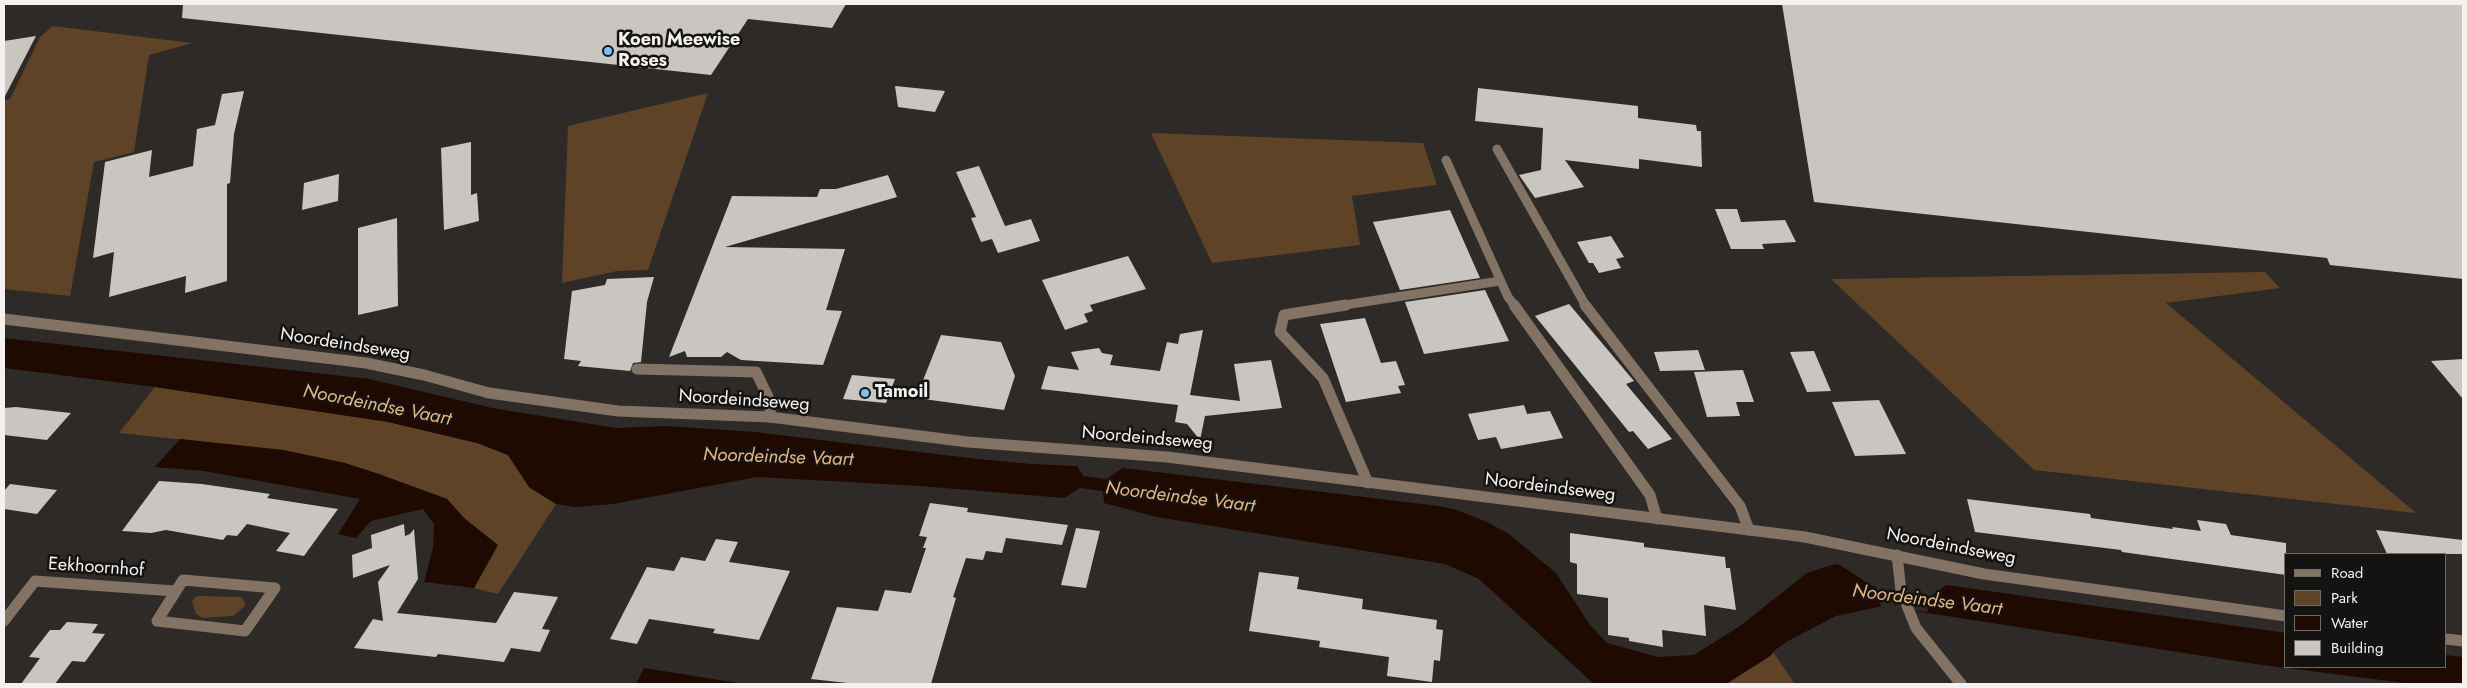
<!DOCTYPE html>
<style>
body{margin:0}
#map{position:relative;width:2467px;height:688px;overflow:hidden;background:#2e2a27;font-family:Jost,sans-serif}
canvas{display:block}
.frame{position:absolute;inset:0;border:5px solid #f4f2f0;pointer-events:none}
.legend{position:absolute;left:2284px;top:553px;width:162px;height:115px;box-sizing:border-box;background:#151311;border:1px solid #6e6c6a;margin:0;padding:6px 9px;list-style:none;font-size:15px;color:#f4f2f0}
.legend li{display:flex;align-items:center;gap:10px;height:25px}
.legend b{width:25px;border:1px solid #6e6c6a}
</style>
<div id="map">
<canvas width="2467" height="688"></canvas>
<div class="frame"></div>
<ul class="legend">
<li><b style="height:6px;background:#827365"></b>Road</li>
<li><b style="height:14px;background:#5f4327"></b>Park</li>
<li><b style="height:14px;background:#1e0a00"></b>Water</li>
<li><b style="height:14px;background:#c9c5c0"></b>Building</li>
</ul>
</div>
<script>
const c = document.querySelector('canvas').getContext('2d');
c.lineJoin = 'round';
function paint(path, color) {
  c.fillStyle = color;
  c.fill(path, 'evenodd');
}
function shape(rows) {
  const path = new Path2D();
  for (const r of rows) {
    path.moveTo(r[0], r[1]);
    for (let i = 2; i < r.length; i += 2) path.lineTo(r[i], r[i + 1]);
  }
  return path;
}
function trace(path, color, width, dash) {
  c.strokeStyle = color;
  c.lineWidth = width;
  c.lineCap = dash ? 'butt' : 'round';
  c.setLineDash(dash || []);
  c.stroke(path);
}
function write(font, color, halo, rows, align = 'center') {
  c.font = font + ' Jost,sans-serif';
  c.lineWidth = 5;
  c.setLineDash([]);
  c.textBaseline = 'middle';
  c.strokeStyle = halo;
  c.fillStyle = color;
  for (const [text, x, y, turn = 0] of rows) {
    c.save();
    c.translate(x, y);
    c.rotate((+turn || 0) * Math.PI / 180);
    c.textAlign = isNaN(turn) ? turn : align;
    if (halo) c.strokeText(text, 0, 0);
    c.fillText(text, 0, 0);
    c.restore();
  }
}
paint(shape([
 [53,26,192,43,149,55,134,152,94,162,70,296,4,289,4,100,10,99,40,37],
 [708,93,648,270,617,271,562,283,568,126],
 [1151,133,1423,143,1437,185,1352,196,1360,245,1212,263],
 [2265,272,2280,288,2166,303,2416,513,2034,470,1831,279],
 [155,387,389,422,477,443,508,455,529,487,556,504,498,594,474,588,497,545,464,518,447,499,345,463,283,450,119,433],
 [197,596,241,597,245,602,244,607,233,616,202,618,196,614,192,601],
 [1773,652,1795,684,1726,684,1770,656]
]), '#5f4327');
paint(shape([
 [4,338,369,379,492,408,616,428,666,426,755,432,977,459,1031,464,1077,466,1083,476,1106,479,1123,468,1439,506,1457,510,1487,522,1509,534,1538,558,1556,573,1590,625,1607,643,1658,657,1694,655,1740,626,1807,573,1835,564,1840,565,1872,586,1924,597,1930,597,1946,585,2286,633,2286,667,2446,667,2446,655,2463,657,2463,684,2413,684,2255,664,1883,606,1836,616,1788,641,1775,650,1770,656,1726,684,1594,684,1479,579,1445,564,1157,517,1104,503,1103,491,1080,488,1064,498,920,486,757,477,613,504,575,507,556,504,529,487,508,455,477,443,388,422,155,387,4,368],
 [180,439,283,450,345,463,379,474,447,499,464,518,498,545,474,588,424,582,433,548,434,524,423,509,371,521,356,538,338,534,360,499,204,471,155,467],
 [644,668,744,684,636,684]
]), '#1e0a00');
paint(shape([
 [1876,586,1925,596,1928,612,1881,607]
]), '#2e2a27');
paint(shape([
 [183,4,846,4,832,28,748,19,711,75,182,18],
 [1782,4,2463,4,2463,279,2330,265,2327,258,1814,202],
 [36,36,4,98,4,41],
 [895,86,945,91,935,112,898,107],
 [1478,88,1638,106,1638,118,1696,125,1697,131,1701,131,1702,167,1639,159,1639,169,1565,160,1584,187,1535,198,1519,175,1541,170,1543,128,1475,121],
 [244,91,234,134,230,183,227,184,227,281,185,293,186,276,109,297,114,252,93,258,105,162,152,150,149,177,193,166,197,129,215,125,222,94],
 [471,142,471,195,477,193,479,221,444,230,441,148],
 [979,166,1005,226,1031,219,1040,241,998,253,992,239,981,242,971,218,976,217,956,172],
 [339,174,338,201,302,210,304,183],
 [888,175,897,197,725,247,845,249,826,310,842,311,823,365,741,360,727,352,721,357,687,357,685,351,669,357,732,196,817,197,820,189,836,189],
 [1715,209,1737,209,1741,222,1785,220,1796,242,1762,244,1764,249,1731,249],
 [1450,210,1480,278,1400,290,1373,222],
 [397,218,398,306,358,315,358,228],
 [1611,236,1624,257,1616,259,1621,268,1599,273,1593,263,1589,263,1577,242],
 [1128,256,1146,289,1090,305,1093,311,1084,314,1088,322,1065,330,1042,280],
 [654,277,647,302,641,362,633,363,630,371,578,366,581,361,564,359,572,291,605,285,607,279],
 [1485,290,1509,341,1424,354,1405,302],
 [1569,304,1634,381,1626,384,1672,439,1648,449,1633,431,1629,432,1535,316],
 [1365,318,1381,363,1396,361,1405,385,1398,386,1401,393,1346,402,1320,324],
 [1203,330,1190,395,1240,401,1234,364,1271,360,1282,408,1205,416,1200,440,1187,424,1175,422,1178,405,1041,389,1048,366,1079,370,1071,352,1099,348,1102,353,1113,355,1110,365,1160,371,1167,342,1178,344,1180,334],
 [941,335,1001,342,1015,376,1004,410,916,398],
 [1698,350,1705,370,1660,371,1654,352],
 [1814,351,1831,391,1807,392,1790,352],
 [2463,359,2463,399,2431,361],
 [1743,370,1754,402,1736,402,1740,416,1707,417,1694,372],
 [852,375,895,379,886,403,843,399],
 [1879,400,1906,454,1855,456,1832,402],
 [1524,405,1527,414,1550,411,1563,438,1501,449,1496,437,1478,440,1468,414],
 [16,407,71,413,47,440,4,435,4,408],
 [159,481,202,484,270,494,267,498,338,509,304,556,276,551,290,533,247,524,237,536,227,535,223,540,166,530,151,533,122,531],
 [10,484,57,490,37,514,4,509,4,491],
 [1967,499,2090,514,2091,518,2173,529,2172,527,2201,531,2197,520,2226,524,2231,535,2286,543,2286,575,2122,552,2121,550,1975,532],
 [930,503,968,508,967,512,1068,525,1062,545,1006,538,1002,553,986,551,983,560,966,558,953,597,956,598,931,684,857,684,811,679,837,607,878,611,885,590,911,593,926,548,923,548,927,537,919,536],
 [404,524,405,536,410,534,414,529,418,579,397,613,496,623,514,592,558,597,542,629,550,630,540,652,511,648,504,662,438,654,436,657,354,648,373,619,383,621,378,582,390,565,353,578,352,555,372,548,371,535],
 [1076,528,1100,531,1086,588,1061,585],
 [2376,530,2463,540,2463,554,2387,554],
 [1570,533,1644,543,1644,547,1725,557,1726,568,1730,568,1736,610,1704,605,1706,636,1662,630,1663,647,1629,641,1629,638,1608,635,1608,598,1577,594,1577,564,1570,562],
 [716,539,738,542,729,562,790,571,759,640,713,633,715,629,649,619,637,644,610,639,647,567,674,571,681,557,705,561],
 [1259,572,1299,577,1297,589,1363,599,1362,609,1437,620,1436,629,1443,630,1440,661,1434,660,1432,682,1387,676,1389,657,1319,647,1320,641,1249,631],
 [67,622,98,624,92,633,105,634,85,662,72,661,55,684,21,684,40,658,29,657,50,630,60,630]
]), '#c9c5c0');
trace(shape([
 [1497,149,1586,306],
 [1446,160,1508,297,1515,306],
 [1338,306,1500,281]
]), '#827365', 9);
trace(shape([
 [1346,305,1284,315,1280,332,1323,378,1368,483],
 [1514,305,1650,495,1657,519],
 [1585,305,1740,506,1749,530],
 [637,369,756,372,770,401,770,417]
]), '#827365', 11);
trace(shape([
 [1897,555,1901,591,1916,628,1961,684],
 [183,580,275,588,245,631,157,621,183,580],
 [4,621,35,581,175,591]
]), '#827365', 11);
trace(shape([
 [4,319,366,363,424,375,489,393,618,411,770,417,968,442,1167,457,1805,537,1984,574,2286,616],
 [2446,639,2463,641]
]), '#827365', 11);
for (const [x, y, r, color] of [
 [608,51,5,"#7bbef8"],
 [865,393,5,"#7bbef8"]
]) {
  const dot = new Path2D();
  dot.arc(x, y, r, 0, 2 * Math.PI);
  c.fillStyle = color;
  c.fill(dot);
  trace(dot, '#151311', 2);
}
write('bold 18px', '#f4f2f0', '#151311', [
 ["Koen Meewise",618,41],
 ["Roses",618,62],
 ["Tamoil",875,393]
], 'left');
write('18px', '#f4f2f0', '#151311', [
 ["Noordeindseweg",345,345,9],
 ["Noordeindseweg",744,401,4],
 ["Noordeindseweg",1147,439,5],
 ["Noordeindseweg",1550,488,7],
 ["Noordeindseweg",1951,547,11],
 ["Eekhoornhof",96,568,4]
]);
write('italic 19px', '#e8b480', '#151311', [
 ["Noordeindse Vaart",377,406,11],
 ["Noordeindse Vaart",778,458,2],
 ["Noordeindse Vaart",1180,498,7],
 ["Noordeindse Vaart",1927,601,7]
]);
</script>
